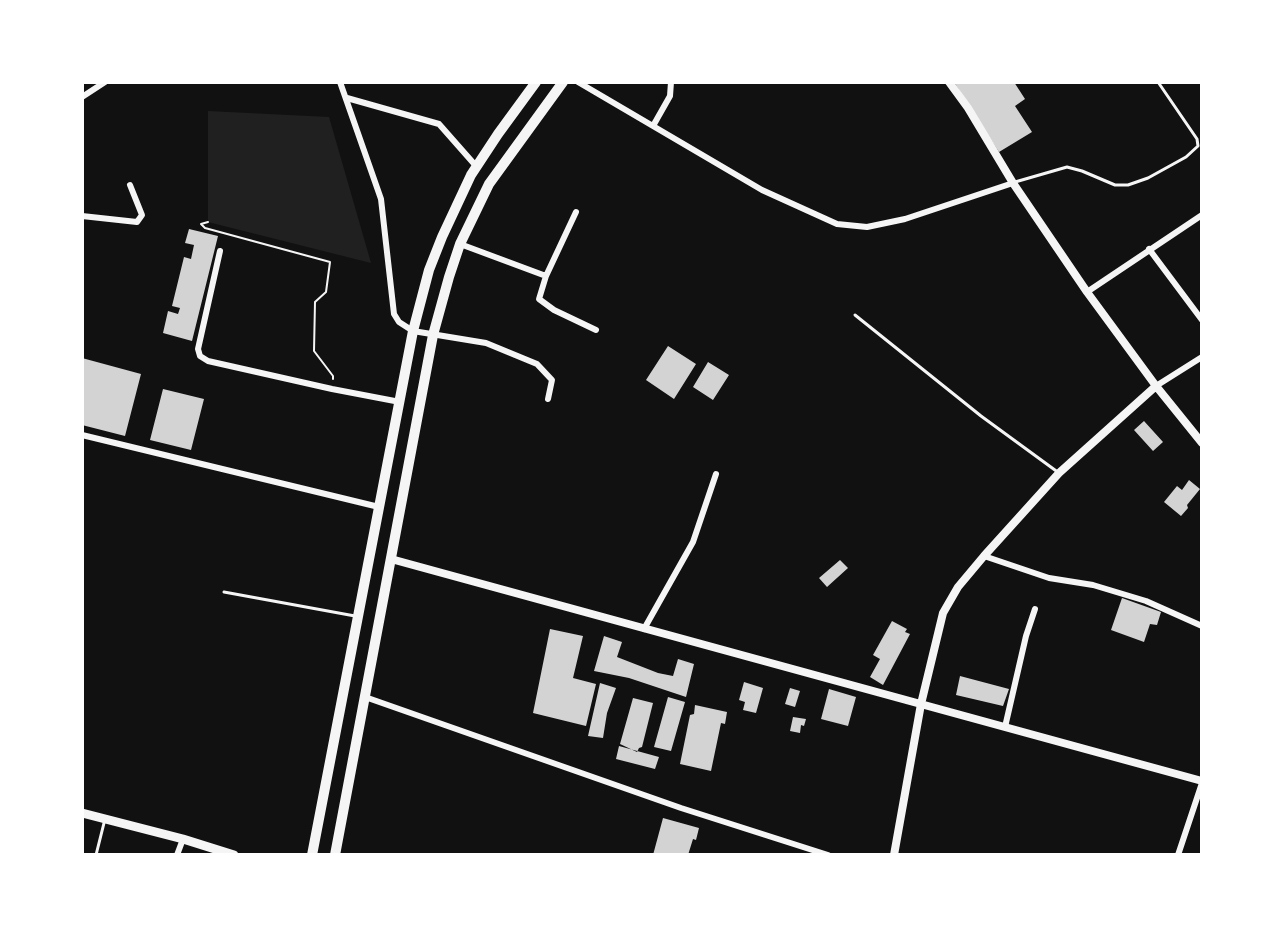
<!DOCTYPE html>
<style>
body{margin:0}
#map{position:relative;width:1284px;height:937px;overflow:hidden;background:#111;font-family:Rubik,sans-serif}
canvas{display:block}
.frame{position:absolute;inset:0;border:84px solid #fff;pointer-events:none}
</style>
<div id="map">
<canvas width="1284" height="937"></canvas>
<div class="frame"></div>
</div>
<script>
const c = document.querySelector('canvas').getContext('2d');
c.lineJoin = 'round';
function paint(path, color) {
  c.fillStyle = color;
  c.fill(path, 'evenodd');
}
function shape(rows) {
  const path = new Path2D();
  for (const r of rows) {
    path.moveTo(r[0], r[1]);
    for (let i = 2; i < r.length; i += 2) path.lineTo(r[i], r[i + 1]);
  }
  return path;
}
function trace(path, color, width, dash) {
  c.strokeStyle = color;
  c.lineWidth = width;
  c.lineCap = dash ? 'butt' : 'round';
  c.setLineDash(dash || []);
  c.stroke(path);
}
paint(shape([
 [208,111,329,117,371,263,208,222]
]), '#202020');
paint(shape([
 [954,82,1014,82,1025,99,1015,106,1032,132,999,152],
 [189,229,218,236,192,341,163,333,168,311,178,314,180,308,172,306,184,257,191,259,194,245,185,243],
 [668,346,696,364,674,399,646,380],
 [82,358,141,374,125,436,82,425],
 [708,362,729,375,713,400,693,387],
 [163,389,204,399,191,450,150,440],
 [1144,421,1163,442,1153,451,1134,430],
 [1189,480,1200,489,1187,505,1188,508,1181,516,1164,502,1177,486,1182,490],
 [840,560,848,568,827,587,819,578],
 [1122,598,1161,612,1157,625,1150,624,1144,642,1111,630],
 [892,621,907,629,905,632,910,634,883,685,870,677,880,659,873,655],
 [550,629,583,636,573,678,596,684,586,726,533,713],
 [604,636,622,642,617,657,658,673,673,676,678,659,694,664,686,697,629,678,594,671],
 [960,676,1009,689,1003,706,956,695],
 [744,682,763,688,756,713,743,710,745,702,739,700],
 [600,683,616,688,607,713,603,738,588,736],
 [790,688,800,691,795,707,785,704],
 [829,689,856,697,848,726,821,719],
 [668,697,685,702,671,751,654,747],
 [633,698,653,703,642,747,639,748,637,752,620,744],
 [695,705,727,712,725,724,721,723,711,771,680,764,690,715,694,714],
 [793,717,806,719,804,726,801,725,800,733,790,731],
 [619,746,659,757,655,769,616,759],
 [663,818,699,828,696,840,693,839,688,855,653,855]
]), '#d3d3d3');
trace(shape([
 [208,222,201,224,205,228,330,262,326,292,315,302,314,351,333,376,333,379]
]), '#f5f5f5', 2);
trace(shape([
 [1015,182,1067,167,1082,171,1115,185,1128,185,1148,178,1186,157,1198,146,1197,139,1158,82],
 [855,315,981,416,1059,473],
 [224,592,355,616],
 [96,855,105,819]
]), '#f5f5f5', 3);
trace(shape([
 [340,82,381,199,394,314,399,322,413,331,486,343,537,364,552,380,548,399],
 [578,82,762,190,837,224,867,227,905,219,1013,183],
 [82,97,105,82],
 [347,98,439,124,476,166],
 [653,126,670,96,671,82],
 [576,212,546,276,539,299,554,310,596,330],
 [82,216,137,222,142,215,130,185],
 [460,244,546,276],
 [1149,249,1202,320],
 [220,251,198,349,200,356,208,361,332,389,400,402],
 [1087,292,1202,215],
 [1156,386,1202,357],
 [82,435,379,507],
 [984,556,1049,578,1093,585,1146,601,1202,626],
 [644,629,693,542,716,474],
 [365,697,681,808,828,855],
 [1005,727,1026,636,1035,609],
 [177,855,183,839],
 [1178,855,1202,783]
]), '#f5f5f5', 6);
trace(shape([
 [949,82,968,108,1013,183,1087,292,1156,386,1202,443],
 [391,559,1202,781],
 [894,855,921,704,943,613,958,587,984,556,1059,473,1156,386]
]), '#f5f5f5', 8);
trace(shape([
 [82,813,183,839,234,855]
]), '#f5f5f5', 9);
trace(shape([
 [312,855,413,331,429,270,442,237,471,175,498,134,536,82],
 [335,855,433,335,449,277,460,244,489,184,563,82]
]), '#f5f5f5', 10);
</script>
